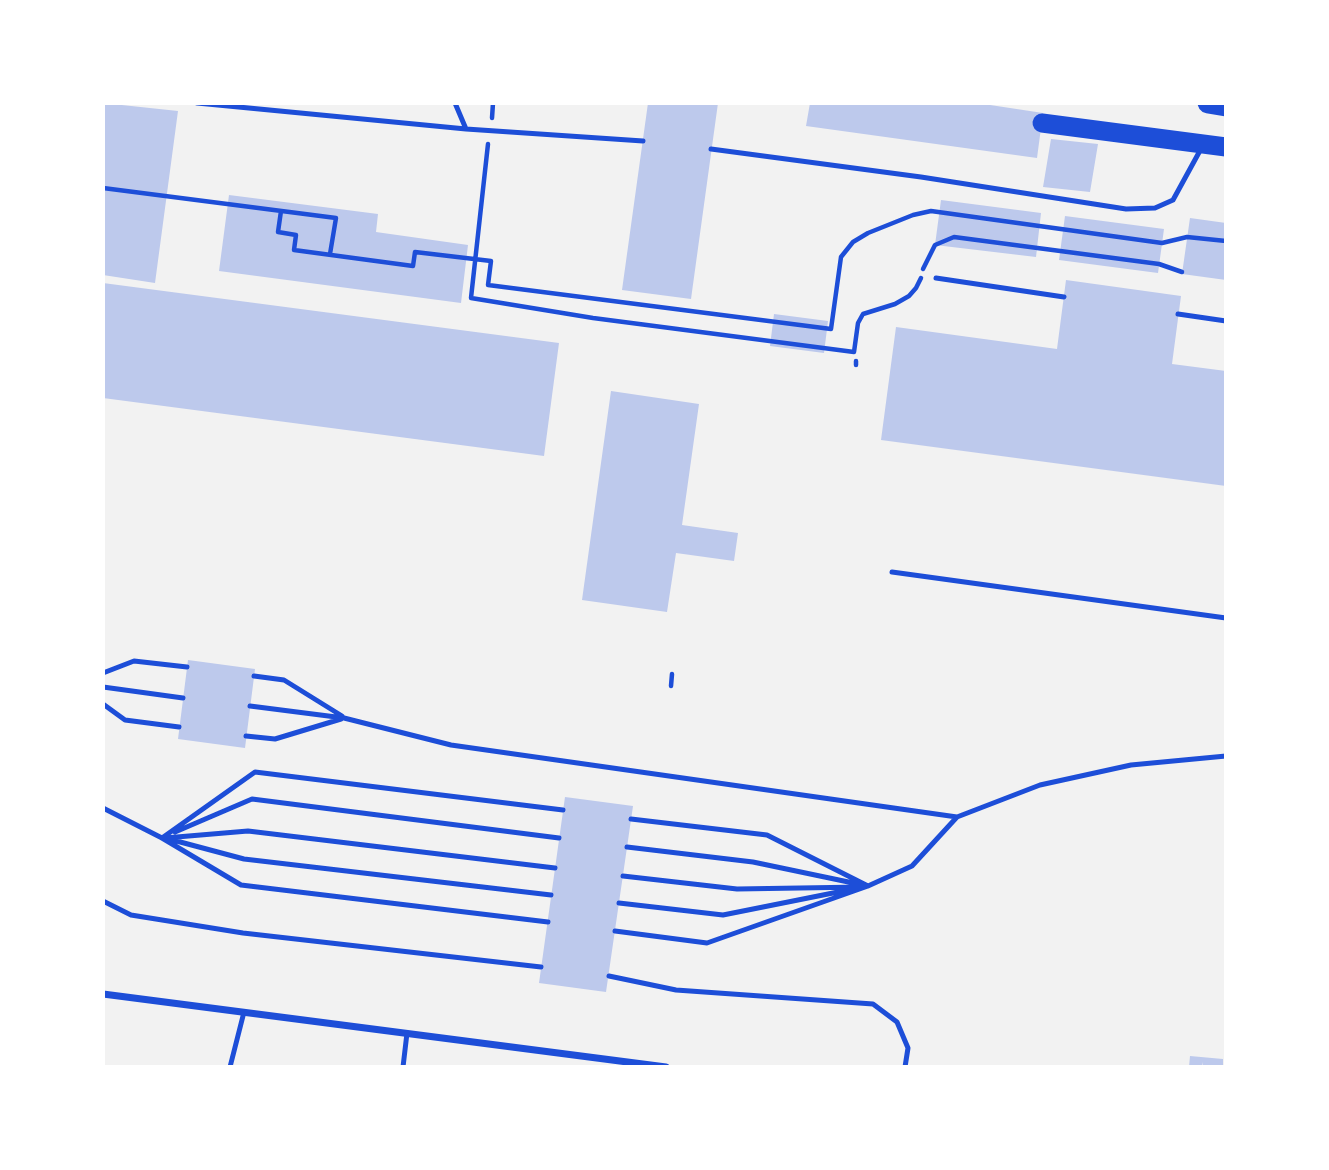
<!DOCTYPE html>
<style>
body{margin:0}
#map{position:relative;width:1329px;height:1170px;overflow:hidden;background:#f2f2f2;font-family:Rubik,sans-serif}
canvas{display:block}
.frame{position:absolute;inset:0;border:105px solid #fff;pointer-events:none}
</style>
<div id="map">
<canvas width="1329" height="1170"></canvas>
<div class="frame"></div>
</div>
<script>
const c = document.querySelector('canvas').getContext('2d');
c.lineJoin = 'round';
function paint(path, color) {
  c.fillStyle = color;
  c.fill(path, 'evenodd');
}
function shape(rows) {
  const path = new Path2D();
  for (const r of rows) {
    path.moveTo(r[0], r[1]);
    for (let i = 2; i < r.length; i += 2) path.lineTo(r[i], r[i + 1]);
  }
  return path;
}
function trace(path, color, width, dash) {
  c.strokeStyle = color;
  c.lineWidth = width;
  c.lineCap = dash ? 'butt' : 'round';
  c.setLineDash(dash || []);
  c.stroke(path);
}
paint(shape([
 [103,103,178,111,155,283,103,275],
 [648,103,718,103,691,299,622,290],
 [810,103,977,103,1043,113,1037,158,806,126],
 [1051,139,1098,144,1090,192,1043,187],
 [229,195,378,214,376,232,468,245,461,303,219,271],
 [941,200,1041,213,1036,257,935,245],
 [1065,216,1164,229,1158,273,1059,260],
 [1190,218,1226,223,1226,280,1182,274],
 [1066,280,1181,296,1172,364,1226,371,1226,486,881,440,896,327,1057,349],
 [103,283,559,343,544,456,103,398],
 [774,314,828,321,824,353,770,346],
 [611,391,699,404,682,525,738,533,734,561,676,553,667,612,582,600],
 [188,660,255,669,245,748,178,739],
 [565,797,633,806,606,992,539,983],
 [1190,1056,1223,1059,1223,1067,1203,1067,1203,1062,1202,1067,1189,1067]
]), '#bdc9ec');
trace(shape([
 [492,118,493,103],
 [488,144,471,298,593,318,854,352,858,323,863,314,895,304,909,296,916,288,921,278],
 [103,188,336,218,330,254],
 [281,211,278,232,296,235,294,250,413,266,415,252,491,261,488,285,831,329,841,257,853,242,868,233,913,215,931,211,1162,243,1187,237,1226,241],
 [923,269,935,245,954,237,1159,264,1182,272],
 [856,365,856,361],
 [671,686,672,674]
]), '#1d4ed8', 4.5);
trace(shape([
 [197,103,466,129,643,141],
 [455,103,466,129],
 [711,149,921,177,1126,209,1155,208,1173,200,1202,147],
 [936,278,1064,297],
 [1178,314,1226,321],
 [892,572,1226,618],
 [103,673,134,661,187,667],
 [254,676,284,680,342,716],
 [103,687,183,698],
 [103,704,125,720,179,727],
 [250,706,344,718,451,745,957,817],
 [246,736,275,739,341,719],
 [103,808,162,838,241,885,548,922],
 [631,819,767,835,868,886],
 [175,832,252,799,559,838],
 [162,838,255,772,563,810],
 [165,838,248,831,555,868],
 [169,839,244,859,551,895],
 [627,847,753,862,858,884],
 [623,876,737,889,862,887],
 [103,901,131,915,243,933,541,967],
 [619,903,723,915,848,890],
 [615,931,707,943,868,886,912,866,957,817,1040,785,1131,765,1226,756],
 [609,976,676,990,873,1004,897,1022,908,1048,905,1067],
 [230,1067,244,1012],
 [403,1067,407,1033]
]), '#1d4ed8', 5);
trace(shape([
 [103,994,666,1067]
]), '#1d4ed8', 7);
trace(shape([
 [1042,123,1226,147]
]), '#1d4ed8', 19);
trace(shape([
 [1208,103,1226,106]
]), '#1d4ed8', 21);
</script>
